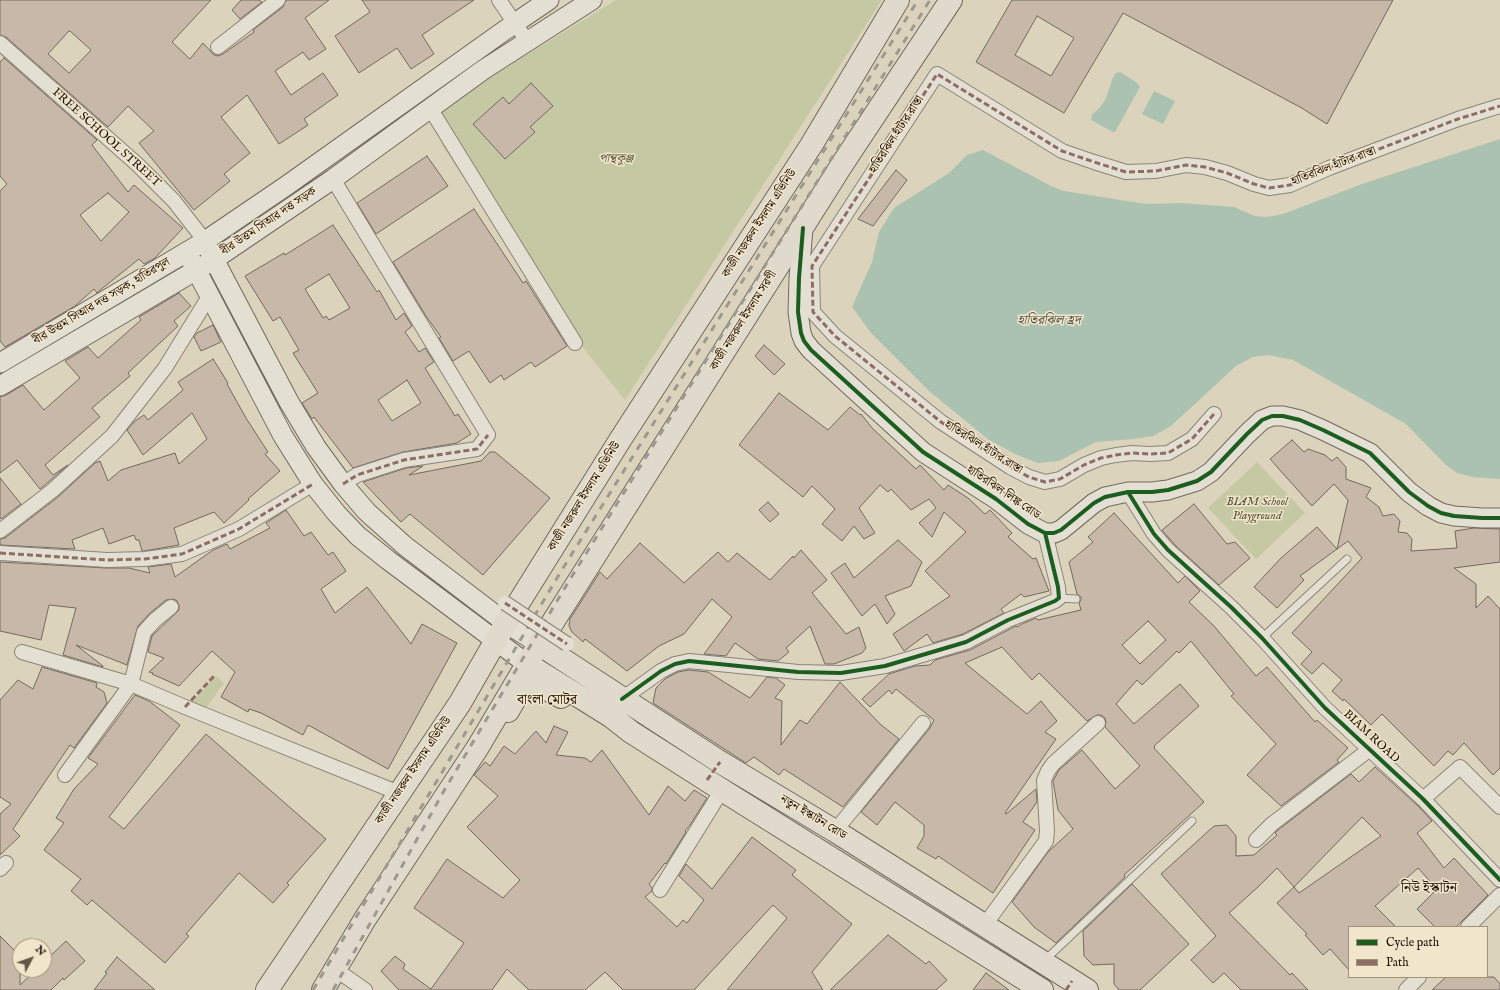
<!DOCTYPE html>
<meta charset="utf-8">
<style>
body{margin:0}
#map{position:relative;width:1500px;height:990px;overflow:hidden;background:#dcd3bc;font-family:"IM FELL English",serif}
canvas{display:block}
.legend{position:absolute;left:1348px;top:926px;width:140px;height:52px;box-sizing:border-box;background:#f1e6cb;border:1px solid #9e927d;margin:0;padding:5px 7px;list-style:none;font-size:12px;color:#211308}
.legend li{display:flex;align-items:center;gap:8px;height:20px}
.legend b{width:20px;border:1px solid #9e927d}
.north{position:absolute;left:12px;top:938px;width:40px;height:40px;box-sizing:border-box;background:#f1e6cb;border:1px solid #9e927d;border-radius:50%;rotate:49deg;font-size:11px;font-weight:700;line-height:16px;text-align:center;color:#211308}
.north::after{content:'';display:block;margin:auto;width:14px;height:18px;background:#625647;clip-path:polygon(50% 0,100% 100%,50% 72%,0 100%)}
</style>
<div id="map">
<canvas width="1500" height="990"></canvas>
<ul class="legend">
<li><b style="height:5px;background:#1b5e20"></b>Cycle path</li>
<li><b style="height:5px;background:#8d6e63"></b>Path</li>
</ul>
<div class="north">N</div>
</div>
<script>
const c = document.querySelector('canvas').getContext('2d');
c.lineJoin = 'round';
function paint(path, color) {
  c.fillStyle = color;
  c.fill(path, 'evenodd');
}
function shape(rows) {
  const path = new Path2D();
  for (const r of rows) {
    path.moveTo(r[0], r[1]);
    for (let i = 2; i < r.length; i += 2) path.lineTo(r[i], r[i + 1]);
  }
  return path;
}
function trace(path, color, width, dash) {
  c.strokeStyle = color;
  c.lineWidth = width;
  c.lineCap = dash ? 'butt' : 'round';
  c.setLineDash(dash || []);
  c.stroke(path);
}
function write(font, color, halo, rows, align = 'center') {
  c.font = font + ' "IM FELL English","Noto Serif Bengali",serif';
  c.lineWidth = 3;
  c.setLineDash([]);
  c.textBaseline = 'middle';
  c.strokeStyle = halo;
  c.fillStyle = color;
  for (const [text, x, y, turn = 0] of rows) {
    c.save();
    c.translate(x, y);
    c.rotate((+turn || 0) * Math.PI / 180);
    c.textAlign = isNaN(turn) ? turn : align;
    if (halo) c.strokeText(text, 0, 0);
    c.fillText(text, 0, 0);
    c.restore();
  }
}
paint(shape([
 [616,0,882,0,625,400,553,310,443,147,435,130,434,118,447,104],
 [1257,462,1305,513,1256,559,1208,508],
 [216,676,224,683,206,708,192,702]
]), '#c5c9a3');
paint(shape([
 [1120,72,1136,82,1140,87,1115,132,1113,132,1091,120,1092,115,1101,106,1106,98,1113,77,1116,73],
 [1154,91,1175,101,1163,124,1142,114],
 [1500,139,1500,479,1473,477,1457,473,1446,465,1406,424,1293,360,1268,355,1253,357,1236,366,1171,426,1153,436,1134,439,1096,442,1059,461,1038,463,1017,455,989,440,929,391,871,333,852,307,872,262,879,232,894,208,949,173,967,155,983,150,1051,186,1064,191,1146,204,1180,203,1234,207,1255,216,1267,217,1283,214,1362,184]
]), '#acc2b1');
const building = shape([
 [0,0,211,0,172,42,190,59,203,43,214,55,218,56,223,54,254,32,253,30,283,7,286,0,329,0,305,18,326,49,309,60,303,52,275,71,291,95,323,73,338,95,304,119,308,125,279,144,247,95,221,117,250,153,224,174,230,181,194,210,139,143,154,131,128,106,108,127,6,37,0,35,0,0],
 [69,31,70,31,91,50,69,73,48,54,69,31],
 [241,0,259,0,262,2,240,19,232,10,241,0],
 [362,0,474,0,422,35,434,54,411,69,397,48,359,73,335,36,370,12,362,0],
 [1012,0,1393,0,1327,124,1300,107,1123,13,1064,113,976,62,1012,0],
 [1037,16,1074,38,1051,76,1015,55,1037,16],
 [4,58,97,140,92,145,128,192,134,185,183,228,155,258,144,264,139,259,99,291,97,293,94,289,75,306,5,347,0,341,0,191,7,184,0,176,0,62,4,58],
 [108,193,129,212,101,241,80,215,108,193],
 [531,83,553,106,530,127,535,132,505,159,473,124,503,97,509,104,531,83],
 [427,156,448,186,376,234,357,203,427,156],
 [896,170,907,180,873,226,858,219,896,170],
 [474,209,523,283,526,281,567,346,535,367,531,362,504,380,501,375,490,383,469,351,453,361,439,338,441,337,426,316,393,262,474,209],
 [333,225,377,292,379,290,396,320,404,313,412,326,405,332,419,352,425,348,434,362,425,368,455,416,458,414,471,434,457,443,403,452,353,468,314,417,312,419,302,403,318,393,293,353,299,350,280,317,273,321,245,276,284,253,285,255,333,225],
 [329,274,350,308,329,320,326,316,323,318,305,289,329,274],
 [407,380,421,403,392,421,378,400,407,380],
 [179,293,191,306,174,321,178,326,128,373,130,376,92,408,100,417,45,465,53,475,68,465,40,489,17,460,0,473,0,397,6,395,23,385,44,410,80,378,65,361,88,347,98,358,141,320,139,317,179,293],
 [213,325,221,342,201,351,194,337,197,333,213,325],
 [764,345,785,364,774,375,755,356,764,345],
 [213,359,228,383,227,384,246,418,268,452,265,454,280,471,248,499,249,500,224,523,214,512,174,528,179,545,144,551,142,551,139,540,136,540,134,535,109,544,103,528,72,540,75,549,0,545,0,539,5,538,58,497,95,463,100,461,108,481,121,470,175,453,179,464,207,439,192,413,143,455,127,430,135,421,144,415,148,420,183,390,178,382,213,359],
 [779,393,828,430,850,407,860,415,861,414,873,429,916,469,920,465,944,490,948,485,968,498,985,514,990,510,1012,533,1008,537,1033,559,1036,558,1049,591,1024,597,1021,594,1001,609,1004,613,963,634,933,643,927,634,904,651,893,634,950,596,925,571,966,532,944,512,932,537,919,523,936,508,929,499,911,510,891,489,888,492,880,485,859,508,875,533,864,539,854,526,842,541,822,524,835,509,812,486,803,497,739,445,779,393],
 [1292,440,1304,452,1308,449,1325,455,1332,461,1337,457,1346,467,1346,479,1371,488,1366,497,1379,507,1383,516,1394,514,1400,521,1398,532,1407,533,1412,539,1411,551,1457,548,1455,531,1474,528,1500,529,1500,562,1454,568,1476,584,1476,608,1488,596,1500,609,1500,768,1493,775,1464,743,1453,755,1448,751,1434,766,1382,714,1371,725,1344,699,1343,701,1332,691,1342,680,1323,663,1312,674,1301,664,1312,652,1292,633,1362,558,1348,541,1300,576,1304,580,1277,608,1254,587,1281,558,1317,527,1337,549,1348,500,1334,484,1312,506,1270,459,1292,440],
 [490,452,495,452,550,498,483,575,410,514,401,522,363,482,406,468,423,466,409,475,481,461,490,452],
 [0,478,21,504,1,519,0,517,0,478],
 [768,502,779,514,770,522,759,510,768,502],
 [1194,504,1227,544,1235,542,1250,558,1219,585,1176,546,1162,530,1194,504],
 [286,510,304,536,311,532,328,555,333,552,346,571,321,589,335,613,367,587,411,644,422,624,457,643,388,769,308,725,303,735,261,713,249,709,248,712,221,697,235,672,212,651,179,686,152,674,153,673,149,672,164,658,148,652,152,636,179,610,179,605,177,601,174,599,166,600,150,613,138,626,127,665,76,645,103,666,103,667,63,655,76,608,49,605,41,640,0,631,0,562,106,568,129,568,150,573,148,567,171,564,175,577,213,550,227,544,230,549,270,528,266,523,286,510],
 [1114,513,1178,583,1185,576,1200,591,1189,602,1214,626,1256,676,1267,667,1315,722,1317,720,1348,748,1337,760,1339,762,1281,806,1247,775,1276,744,1231,696,1234,694,1191,641,1179,653,1177,651,1142,685,1137,680,1116,704,1134,724,1180,684,1199,706,1154,746,1155,747,1154,748,1204,802,1124,875,1125,877,1056,943,1034,927,1012,902,1048,852,1073,829,1058,810,1053,781,1059,770,1082,750,1115,789,1140,766,1105,727,1106,722,1105,718,1101,715,1097,715,1087,721,1039,673,1032,680,1002,647,965,663,1027,714,1041,701,1057,721,1045,732,1056,739,1005,813,1006,814,1036,789,1037,802,1023,822,1035,830,993,893,938,856,936,859,917,848,924,836,924,825,895,802,877,825,861,812,930,728,934,720,896,689,892,694,889,690,870,707,862,699,889,674,915,666,930,665,935,660,970,650,1012,628,1016,626,1017,627,1022,624,1036,618,1038,620,1081,610,1079,603,1081,600,1081,597,1077,594,1069,562,1093,542,1088,537,1114,513],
 [1148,621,1166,640,1140,664,1122,645,1148,621],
 [898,540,922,562,911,586,885,596,895,614,887,624,875,604,862,616,831,573,845,563,854,578,898,540],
 [640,543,684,583,718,552,728,562,737,553,770,580,793,556,794,558,801,550,827,580,812,593,846,634,859,627,866,648,862,653,834,664,825,664,810,626,786,648,789,652,778,661,758,659,735,643,726,656,704,654,732,617,712,599,684,634,659,646,627,671,585,639,583,642,572,632,569,626,570,619,600,572,607,579,640,543],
 [42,667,97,683,96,687,104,692,107,703,74,748,70,745,13,829,20,836,0,855,0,814,11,804,0,797,0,700,18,680,33,689,42,667],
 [689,670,708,672,750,698,767,677,776,678,785,685,775,698,782,701,781,745,800,720,807,724,840,682,880,724,899,739,843,807,784,769,779,775,754,757,746,763,653,703,656,688,665,679,678,672,689,670],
 [135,695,149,701,180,725,109,817,124,829,206,734,326,839,287,883,289,885,273,903,239,873,186,934,189,936,165,963,92,900,87,905,71,891,81,879,44,850,64,823,56,818,74,789,98,764,88,758,135,695],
 [554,726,568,732,556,755,585,758,591,762,602,750,649,815,668,786,685,801,694,790,707,798,690,825,685,831,686,832,666,864,665,863,649,884,652,888,652,891,645,897,677,927,683,920,687,923,704,900,679,876,686,864,712,889,752,837,796,870,792,875,852,924,812,972,823,990,727,990,787,918,773,905,694,990,623,990,605,972,585,990,529,990,507,969,492,990,399,990,381,971,395,956,405,964,403,969,431,989,464,943,414,908,447,859,503,898,520,880,467,827,498,796,474,775,485,762,490,766,504,746,515,754,536,731,546,743,554,726],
 [1375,767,1417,805,1432,821,1417,833,1444,868,1454,858,1488,895,1456,927,1435,927,1417,909,1437,889,1418,868,1375,906,1396,927,1349,927,1349,970,1330,949,1323,955,1305,935,1307,934,1277,903,1294,887,1299,893,1381,836,1362,817,1294,887,1277,868,1258,887,1229,913,1290,975,1292,973,1308,990,1241,990,1224,973,1213,983,1191,960,1216,936,1161,874,1214,826,1227,825,1236,836,1236,856,1254,855,1277,835,1275,833,1278,830,1351,774,1359,782,1375,767],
 [1132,884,1189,944,1140,990,1119,990,1114,984,1114,964,1093,965,1084,956,1083,931,1132,884],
 [888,935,926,964,929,961,947,980,936,990,830,990,888,935],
 [0,936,20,956,20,985,36,970,44,970,44,962,66,941,85,961,64,980,63,978,51,990,0,990,0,936],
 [117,957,155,990,94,990,107,973,105,972,117,957],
 [986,973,1009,990,973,990,986,973],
 [1446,977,1494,977,1500,984,1500,990,1432,990,1446,977]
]);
paint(building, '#c8b8a9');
trace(building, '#716a5d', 1);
const lane = shape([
 [1059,598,1076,599],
 [1262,638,1347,559],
 [1045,960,1192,821]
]);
const street = shape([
 [499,0,527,41],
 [0,43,138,165,174,201,205,241],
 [218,47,278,0],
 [430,108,575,343],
 [333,179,488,435,477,449,404,460,357,475,343,484],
 [1214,414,1192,439,1168,453,1150,454,1132,453,1116,455,1101,458,1084,465,1060,479,1045,482,1029,477,1010,467,941,422,835,336,813,312,812,266,937,74,1062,151,1094,162,1126,172,1156,171,1186,165,1205,167,1227,173,1254,184,1269,188,1290,185,1329,168,1458,119,1500,106],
 [1128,492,1154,534,1168,550,1231,607,1262,638,1325,708,1423,799,1500,880],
 [0,531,53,490,112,436,165,368,210,295],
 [0,553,107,560,145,559,182,554,239,529,313,484],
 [22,652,131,684,144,632,155,620,171,607],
 [622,699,661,671,675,664,689,661,798,672,841,673,885,666,966,642,1008,620,1055,601,1059,598,1058,587,1045,533],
 [65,775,131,684,185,707,399,793],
 [1423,799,1460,767,1500,807],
 [835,831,923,723],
 [1256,840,1272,824,1370,749],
 [0,869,6,863],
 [660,890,722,790],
 [984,926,1046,841,1047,831,1044,780,1048,771,1053,764,1098,723],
 [1468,927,1500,895],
 [335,969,365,990],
 [1406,990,1419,977]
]);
const secondary = shape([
 [803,228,799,278,798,312,801,333,804,341,811,350,923,452,996,499,1028,524,1045,533,1054,533,1061,530,1094,503,1105,497,1128,492,1152,492,1168,490,1197,481,1211,472,1247,434,1262,420,1272,416,1283,416,1300,420,1323,430,1370,453,1409,492,1428,506,1441,513,1454,516,1482,518,1500,518],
 [208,248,289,402,316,447,343,484,367,512,405,546,506,623,539,644],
 [191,260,283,436,313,484,337,514,358,536,388,560,527,664],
 [0,363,205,241,286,186,515,23,549,0],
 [0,386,215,259,333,179,483,70,592,0]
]);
const primary = shape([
 [539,644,720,762,835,831,1087,990],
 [527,664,612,717,631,732,722,790,1042,990],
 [508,711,519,692,525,688,543,687,561,697]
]);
const highway = shape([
 [267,990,460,703,506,623,620,440,812,144,898,0],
 [323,990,365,919,478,747,539,644,843,163,951,0]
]);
trace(lane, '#8b8476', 9);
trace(street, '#8b8476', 16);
trace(secondary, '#716a5d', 21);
trace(primary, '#716a5d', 24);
trace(highway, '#716a5d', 24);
trace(lane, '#e4dfd3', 7);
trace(street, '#e4dfd3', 14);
trace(secondary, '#e4dfd3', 19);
trace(primary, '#dfdacc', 22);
trace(highway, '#dfdacc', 22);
trace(shape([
 [313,990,560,573,918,0],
 [333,990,445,789,569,581,930,0]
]), '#9e9990', 3, [7, 7]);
const streetBridge = shape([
 [505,603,567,644]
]);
trace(streetBridge, '#8b8476', 16, []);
trace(streetBridge, '#e4dfd3', 14);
trace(shape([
 [1214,414,1192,439,1168,453,1150,454,1132,453,1116,455,1101,458,1084,465,1060,479,1045,482,1029,477,1010,467,941,422,835,336,813,312,812,266,937,74,1062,151,1094,162,1126,172,1156,171,1186,165,1205,167,1227,173,1254,184,1269,188,1290,185,1329,168,1458,119,1500,106],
 [343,484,357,475,404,460,477,449,488,435],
 [0,553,107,560,145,559,182,554,239,529,313,484],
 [505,603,567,644],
 [185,707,215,675],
 [707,780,720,762],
 [1066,990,1072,981]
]), '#8d6e63', 3, [6, 3]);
trace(shape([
 [803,228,799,278,798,312,801,333,804,341,811,350,923,452,996,499,1028,524,1045,533,1054,533,1061,530,1094,503,1105,497,1128,492,1152,492,1168,490,1197,481,1211,472,1247,434,1262,420,1272,416,1283,416,1300,420,1323,430,1370,453,1409,492,1428,506,1441,513,1454,516,1482,518,1500,518],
 [1128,492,1154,534,1168,550,1231,607,1262,638,1325,708,1423,799,1500,880],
 [622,699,661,671,675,664,689,661,798,672,841,673,885,666,966,642,1008,620,1055,601,1059,598,1058,587,1045,533]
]), '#1b5e20', 4);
write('12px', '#211308', '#f1e6cb', [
 ["হাতিরঝিল হাঁটার রাস্তা",897,135,-57],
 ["FREE SCHOOL STREET",106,138,42],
 ["হাতিরঝিল হাঁটার রাস্তা",1334,167,-21],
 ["বীর উত্তম সিআর দত্ত সড়ক",269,222,-34],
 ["কাজী নজরুল ইসলাম এভিনিউ",760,224,-57],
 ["বীর উত্তম সিআর দত্ত সড়ক, হাতিরপুল",102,302,-31],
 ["কাজী নজরুল ইসলাম সরণী",744,321,-58],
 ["হাতিরঝিল হাঁটার রাস্তা",983,448,32],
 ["হাতিরঝিল লিঙ্ক রোড",1003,493,34],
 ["কাজী নজরুল ইসলাম এভিনিউ",585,497,-58],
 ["BIAM ROAD",1371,737,43],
 ["কাজী নজরুল ইসলাম এভিনিউ",414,771,-56],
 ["নতুন ইস্কাটন রোড",813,818,31]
]);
write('italic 12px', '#545037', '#f1e6cb', [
 ["পান্থকুঞ্জ",616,160],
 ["BIAM School",1257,503],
 ["Playground",1257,517]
]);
write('italic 13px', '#4a4d41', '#f1e6cb', [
 ["হাতিরঝিল হ্রদ",1049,321]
]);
write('14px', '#211308', '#f1e6cb', [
 ["বাংলা মোটর",547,701],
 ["নিউ ইস্কাটন",1429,889]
]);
</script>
